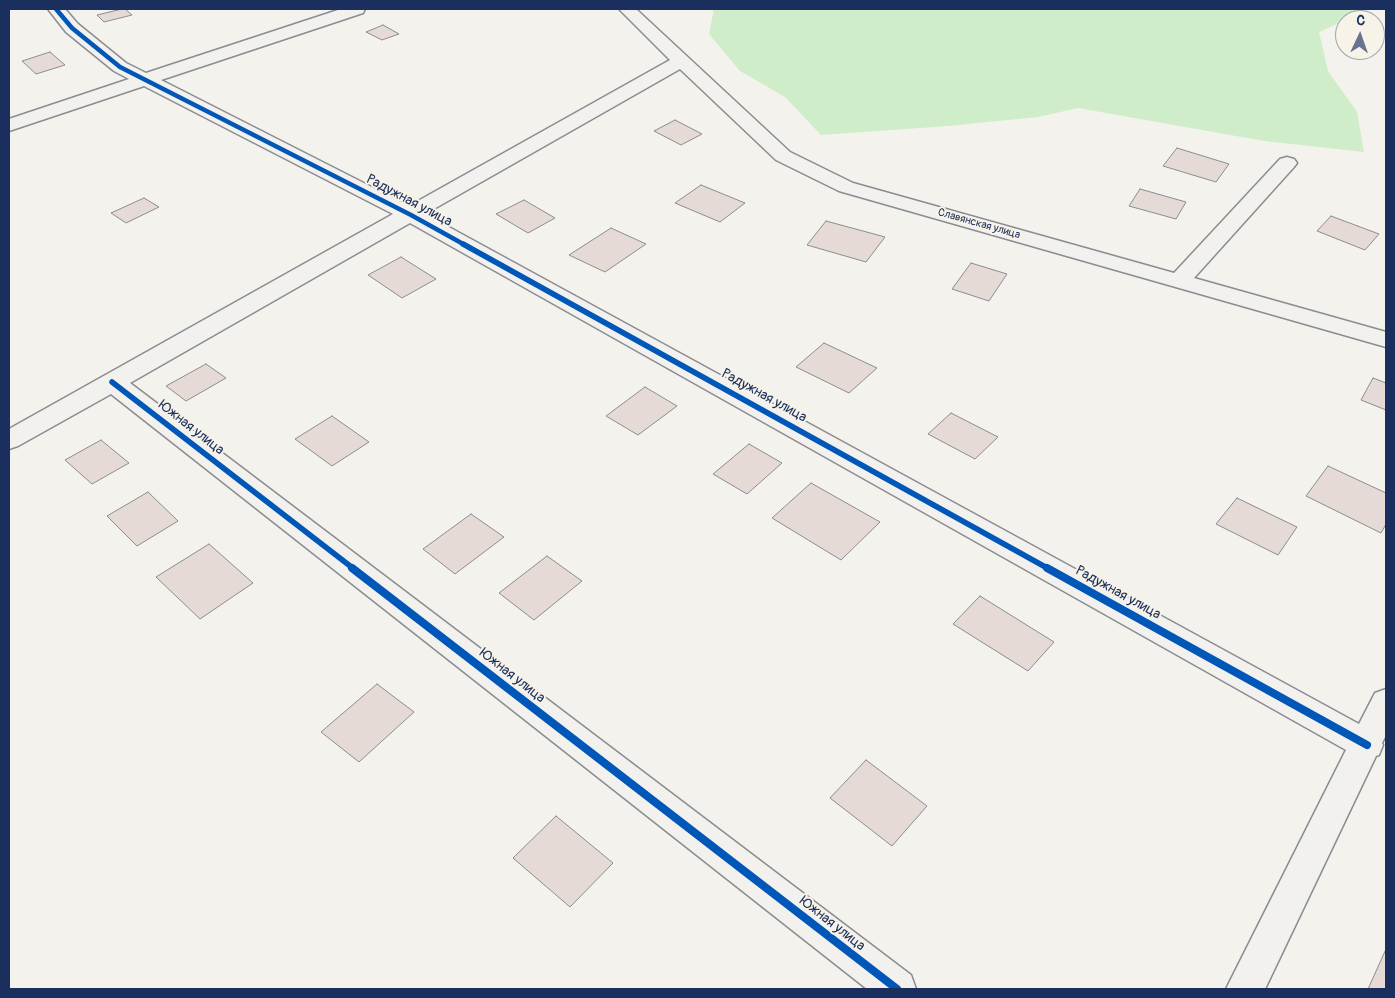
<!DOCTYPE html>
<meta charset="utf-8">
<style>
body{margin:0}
#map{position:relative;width:1395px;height:998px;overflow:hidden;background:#f4f2ec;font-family:Pangolin,sans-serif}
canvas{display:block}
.frame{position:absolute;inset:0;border:10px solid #1b2f5e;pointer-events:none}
.north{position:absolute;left:1335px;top:10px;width:50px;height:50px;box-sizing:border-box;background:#f7f3e8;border:1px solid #9fa5b1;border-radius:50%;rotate:3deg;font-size:14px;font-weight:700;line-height:20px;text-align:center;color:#1b2f5e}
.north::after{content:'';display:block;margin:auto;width:18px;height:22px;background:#677390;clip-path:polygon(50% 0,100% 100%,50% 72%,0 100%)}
</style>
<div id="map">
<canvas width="1395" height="998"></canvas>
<div class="frame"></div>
<div class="north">С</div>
</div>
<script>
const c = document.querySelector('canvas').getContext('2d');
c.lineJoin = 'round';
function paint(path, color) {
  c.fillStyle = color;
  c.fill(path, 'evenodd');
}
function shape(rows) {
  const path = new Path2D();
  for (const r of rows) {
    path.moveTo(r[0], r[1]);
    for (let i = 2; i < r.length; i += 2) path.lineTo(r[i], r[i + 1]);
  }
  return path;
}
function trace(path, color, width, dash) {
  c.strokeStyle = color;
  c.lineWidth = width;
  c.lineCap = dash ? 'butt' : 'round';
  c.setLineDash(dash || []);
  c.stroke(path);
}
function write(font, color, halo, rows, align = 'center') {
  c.font = font + ' Pangolin,sans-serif';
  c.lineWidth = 4;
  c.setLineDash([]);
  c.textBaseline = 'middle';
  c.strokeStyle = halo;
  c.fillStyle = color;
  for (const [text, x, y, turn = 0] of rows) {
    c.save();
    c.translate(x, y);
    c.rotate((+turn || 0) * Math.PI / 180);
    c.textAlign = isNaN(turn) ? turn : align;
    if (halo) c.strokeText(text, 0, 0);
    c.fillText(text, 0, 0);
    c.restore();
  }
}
paint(shape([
 [714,9,1371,9,1319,32,1328,71,1357,112,1364,152,1264,141,1078,108,1038,117,948,126,821,135,785,97,740,71,709,34]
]), '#d0edc9');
const building = shape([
 [122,9,125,9,132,15,104,22,97,15,122,9],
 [383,25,399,34,382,40,366,32,383,25],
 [50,52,65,65,36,74,22,61,50,52],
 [675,120,702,134,681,145,654,131,675,120],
 [1177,148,1229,164,1216,182,1163,166,1177,148],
 [701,185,745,203,720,222,675,203,701,185],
 [1140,189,1186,202,1176,219,1129,206,1140,189],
 [144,198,159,207,126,223,111,213,144,198],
 [524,200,555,218,528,233,496,214,524,200],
 [1331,216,1379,234,1365,250,1317,231,1331,216],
 [826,221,885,237,866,262,807,245,826,221],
 [611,228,646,244,605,272,569,255,611,228],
 [401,257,436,279,402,298,368,275,401,257],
 [971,263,1007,274,989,301,952,289,971,263],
 [824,343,877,368,849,393,796,367,824,343],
 [206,364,226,378,186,401,166,386,206,364],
 [1373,378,1386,383,1386,410,1361,400,1373,378],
 [645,387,677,406,638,435,606,416,645,387],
 [951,413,998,437,975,459,928,434,951,413],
 [332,416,369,442,332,466,295,439,332,416],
 [101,440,129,463,92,484,65,460,101,440],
 [749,444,782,463,747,494,713,474,749,444],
 [1328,466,1386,493,1386,524,1381,533,1306,496,1328,466],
 [811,483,880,522,841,560,772,518,811,483],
 [148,492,178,521,137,546,107,516,148,492],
 [1237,498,1297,527,1278,555,1216,524,1237,498],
 [471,514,504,537,455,574,423,549,471,514],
 [209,544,253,583,200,619,156,577,209,544],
 [547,556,582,581,534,620,499,593,547,556],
 [980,596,1054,642,1028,671,953,624,980,596],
 [377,684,414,712,359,762,321,732,377,684],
 [866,760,927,806,892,846,830,798,866,760],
 [556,816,613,863,570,907,513,858,556,816],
 [1386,949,1386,989,1368,989,1386,949]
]);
paint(building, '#e5dad5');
trace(building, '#898c92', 1);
const minor = shape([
 [48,9,65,9,78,24,126,63,146,73,341,9,365,9,363,13,161,80,409,206,670,60,619,9,636,9,790,152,853,183,1174,273,1280,159,1287,157,1294,159,1297,163,1294,167,1194,278,1386,332,1386,347,839,191,776,160,680,69,425,214,1359,724,1375,693,1386,689,1386,735,1382,743,1383,745,1379,755,1376,756,1265,989,1226,989,1346,750,410,223,130,383,911,975,916,989,867,989,111,394,18,446,9,449,9,429,393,214,144,86,9,131,9,119,129,79,114,71,66,32,48,9]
]);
trace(minor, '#898c92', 3);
paint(minor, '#f2f1ed');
trace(shape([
 [56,9,72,28,120,67,411,215,465,245]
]), '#0057b8', 4.5);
trace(shape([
 [463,244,1049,569],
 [112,382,354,569]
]), '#0057b8', 5.5);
trace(shape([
 [352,568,897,989],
 [1047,568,1367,745]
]), '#0057b8', 8);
write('11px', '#1b2f5e', '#f7f3e8', [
 ["Славянская улица",979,224,16]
]);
write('14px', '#1b2f5e', '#f7f3e8', [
 ["Радужная улица",409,201,28],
 ["Радужная улица",764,396,29],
 ["Южная улица",191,428,38],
 ["Радужная улица",1118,593,29],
 ["Южная улица",512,676,38],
 ["Южная улица",832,924,38]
]);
</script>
